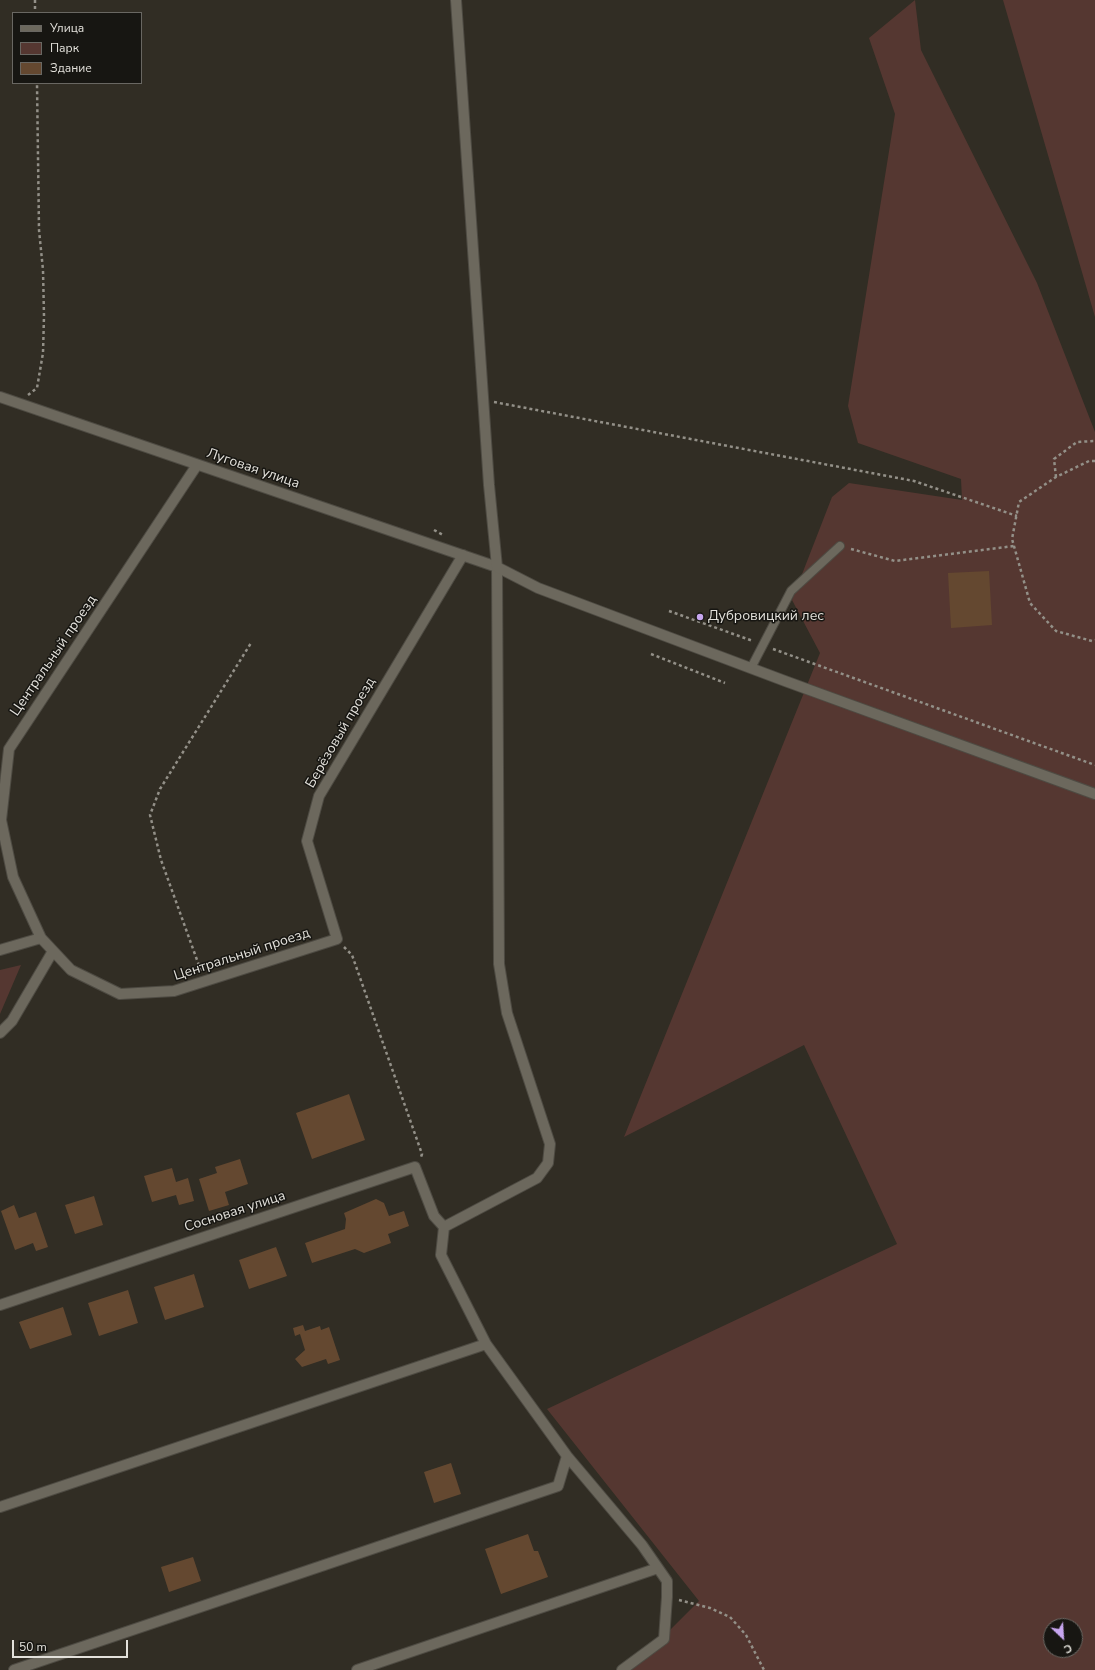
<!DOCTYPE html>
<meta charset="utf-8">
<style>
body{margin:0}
#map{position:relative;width:1095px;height:1670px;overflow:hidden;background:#312d24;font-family:"Nunito Sans",sans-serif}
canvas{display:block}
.legend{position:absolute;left:12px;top:12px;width:130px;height:72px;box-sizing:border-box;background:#171612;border:1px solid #696762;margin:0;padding:5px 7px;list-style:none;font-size:12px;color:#e3e1db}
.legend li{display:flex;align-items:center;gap:8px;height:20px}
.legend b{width:20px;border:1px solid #696762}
.north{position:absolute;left:1043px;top:1618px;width:40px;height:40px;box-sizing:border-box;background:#171612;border:1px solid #696762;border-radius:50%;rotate:155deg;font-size:11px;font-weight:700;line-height:16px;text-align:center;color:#e3e1db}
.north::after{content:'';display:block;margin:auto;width:14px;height:18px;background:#c7a6ef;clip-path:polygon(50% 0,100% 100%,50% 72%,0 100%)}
.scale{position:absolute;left:12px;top:1640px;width:116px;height:18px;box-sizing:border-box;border:2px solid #e3e1db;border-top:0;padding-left:5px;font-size:12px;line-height:14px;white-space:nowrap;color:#e3e1db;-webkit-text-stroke:3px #171612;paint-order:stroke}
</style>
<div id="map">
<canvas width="1095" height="1670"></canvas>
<ul class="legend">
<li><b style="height:5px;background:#6c685d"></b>Улица</li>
<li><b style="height:11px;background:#553731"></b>Парк</li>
<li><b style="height:11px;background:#644830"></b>Здание</li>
</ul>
<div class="north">С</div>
<div class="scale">50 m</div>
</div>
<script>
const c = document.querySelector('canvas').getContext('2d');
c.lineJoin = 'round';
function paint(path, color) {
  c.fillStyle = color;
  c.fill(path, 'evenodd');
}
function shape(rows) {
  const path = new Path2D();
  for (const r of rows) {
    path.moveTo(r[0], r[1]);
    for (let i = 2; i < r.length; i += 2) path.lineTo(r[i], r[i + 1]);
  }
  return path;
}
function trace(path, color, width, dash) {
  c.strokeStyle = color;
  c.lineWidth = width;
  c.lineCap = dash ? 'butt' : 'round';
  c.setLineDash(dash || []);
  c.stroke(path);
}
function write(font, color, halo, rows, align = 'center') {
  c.font = font + ' "Nunito Sans",sans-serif';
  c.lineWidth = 3;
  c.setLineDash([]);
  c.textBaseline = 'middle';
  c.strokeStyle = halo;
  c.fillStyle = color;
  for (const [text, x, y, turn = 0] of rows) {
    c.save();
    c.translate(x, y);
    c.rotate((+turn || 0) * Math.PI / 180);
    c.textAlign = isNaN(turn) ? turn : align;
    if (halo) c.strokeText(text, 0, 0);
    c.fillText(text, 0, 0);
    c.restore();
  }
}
paint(shape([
 [915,0,921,50,1037,283,1095,432,1095,1670,630,1670,699,1601,547,1409,897,1244,804,1045,624,1137,820,653,792,600,832,497,849,483,962,500,961,479,858,443,848,406,895,114,869,38],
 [1051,1626,1075,1626,1075,1650,1051,1650],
 [1003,0,1095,0,1095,317],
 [21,965,0,1014,0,970]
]), '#553731');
paint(shape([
 [989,571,992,625,951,628,948,573],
 [349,1094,365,1140,312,1159,296,1113],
 [240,1159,248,1184,225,1192,229,1205,209,1211,199,1179,217,1173,215,1167],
 [172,1168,176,1182,188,1178,194,1201,179,1205,176,1195,152,1202,144,1176],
 [94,1196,103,1225,75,1234,65,1205],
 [376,1199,384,1203,389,1216,404,1211,409,1226,388,1234,391,1243,364,1253,355,1249,312,1263,305,1243,345,1229,346,1219,344,1213],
 [14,1205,19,1218,36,1212,48,1247,36,1251,33,1243,15,1250,1,1211],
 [276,1247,287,1276,249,1289,239,1260],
 [194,1274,204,1307,165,1320,154,1287],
 [128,1290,138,1323,99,1336,88,1303],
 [63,1307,72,1335,30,1349,19,1322],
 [303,1325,305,1331,320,1326,321,1330,329,1327,340,1360,328,1364,326,1359,302,1367,295,1359,305,1350,300,1334,295,1336,293,1328],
 [451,1463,461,1494,434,1503,424,1472],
 [528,1534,534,1551,538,1551,548,1577,501,1594,485,1549],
 [193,1557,201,1581,169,1592,161,1567]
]), '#644830');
const lane = shape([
 [751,668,791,591,840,546]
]);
const street = shape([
 [0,397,497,567,499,964,507,1013,550,1144,548,1163,537,1178,444,1227,441,1255,486,1344,567,1456,642,1545,667,1581,667,1597,664,1639,622,1670],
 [197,465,9,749,1,820,13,877,41,938,71,970,120,994,174,991,337,939,307,841,319,796,463,555],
 [0,950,41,938],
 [0,1033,12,1021,53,951],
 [0,1305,415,1167,434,1216,444,1227],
 [0,1507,486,1344],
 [14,1670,558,1486,567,1456],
 [357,1670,658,1568]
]);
const secondary = shape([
 [456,0,489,485,497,567,538,588,785,681,1095,794]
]);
trace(lane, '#4e4b43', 10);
trace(street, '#4e4b43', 12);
trace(secondary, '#4e4b43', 12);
trace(shape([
 [35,0,35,13],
 [28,395,37,388,43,353,44,316,43,270,39,230,37,83],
 [494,402,914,481,1017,516],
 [1095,461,1089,461,1056,477,1019,502,1012,539,1030,603,1056,631,1092,641,1095,640],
 [1056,477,1054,459,1077,442,1095,441],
 [434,530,443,535],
 [851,549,895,561,1014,546],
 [669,611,753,641],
 [773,649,1095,765],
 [651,654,725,683],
 [344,947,352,955,422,1154,421,1157],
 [201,971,161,860,150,815,160,789,251,643],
 [679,1600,710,1608,730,1617,746,1635,764,1670]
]), '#939088', 2.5, [3, 3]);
trace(lane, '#6c685d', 8);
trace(street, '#6c685d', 10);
trace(secondary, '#6c685d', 10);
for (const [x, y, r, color] of [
 [700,617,4,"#c7a6ef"]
]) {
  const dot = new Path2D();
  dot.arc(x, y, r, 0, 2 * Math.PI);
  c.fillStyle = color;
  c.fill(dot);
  trace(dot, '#171612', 1.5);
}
write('14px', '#e3e1db', '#171612', [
 ["Луговая улица",253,469,19],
 ["Центральный проезд",54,656,-56],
 ["Берёзовый проезд",341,733,-60],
 ["Центральный проезд",242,955,-18],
 ["Сосновая улица",235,1212,-18]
]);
write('14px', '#e3e1db', '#171612', [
 ["Дубровицкий лес",708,617]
], 'left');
</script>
